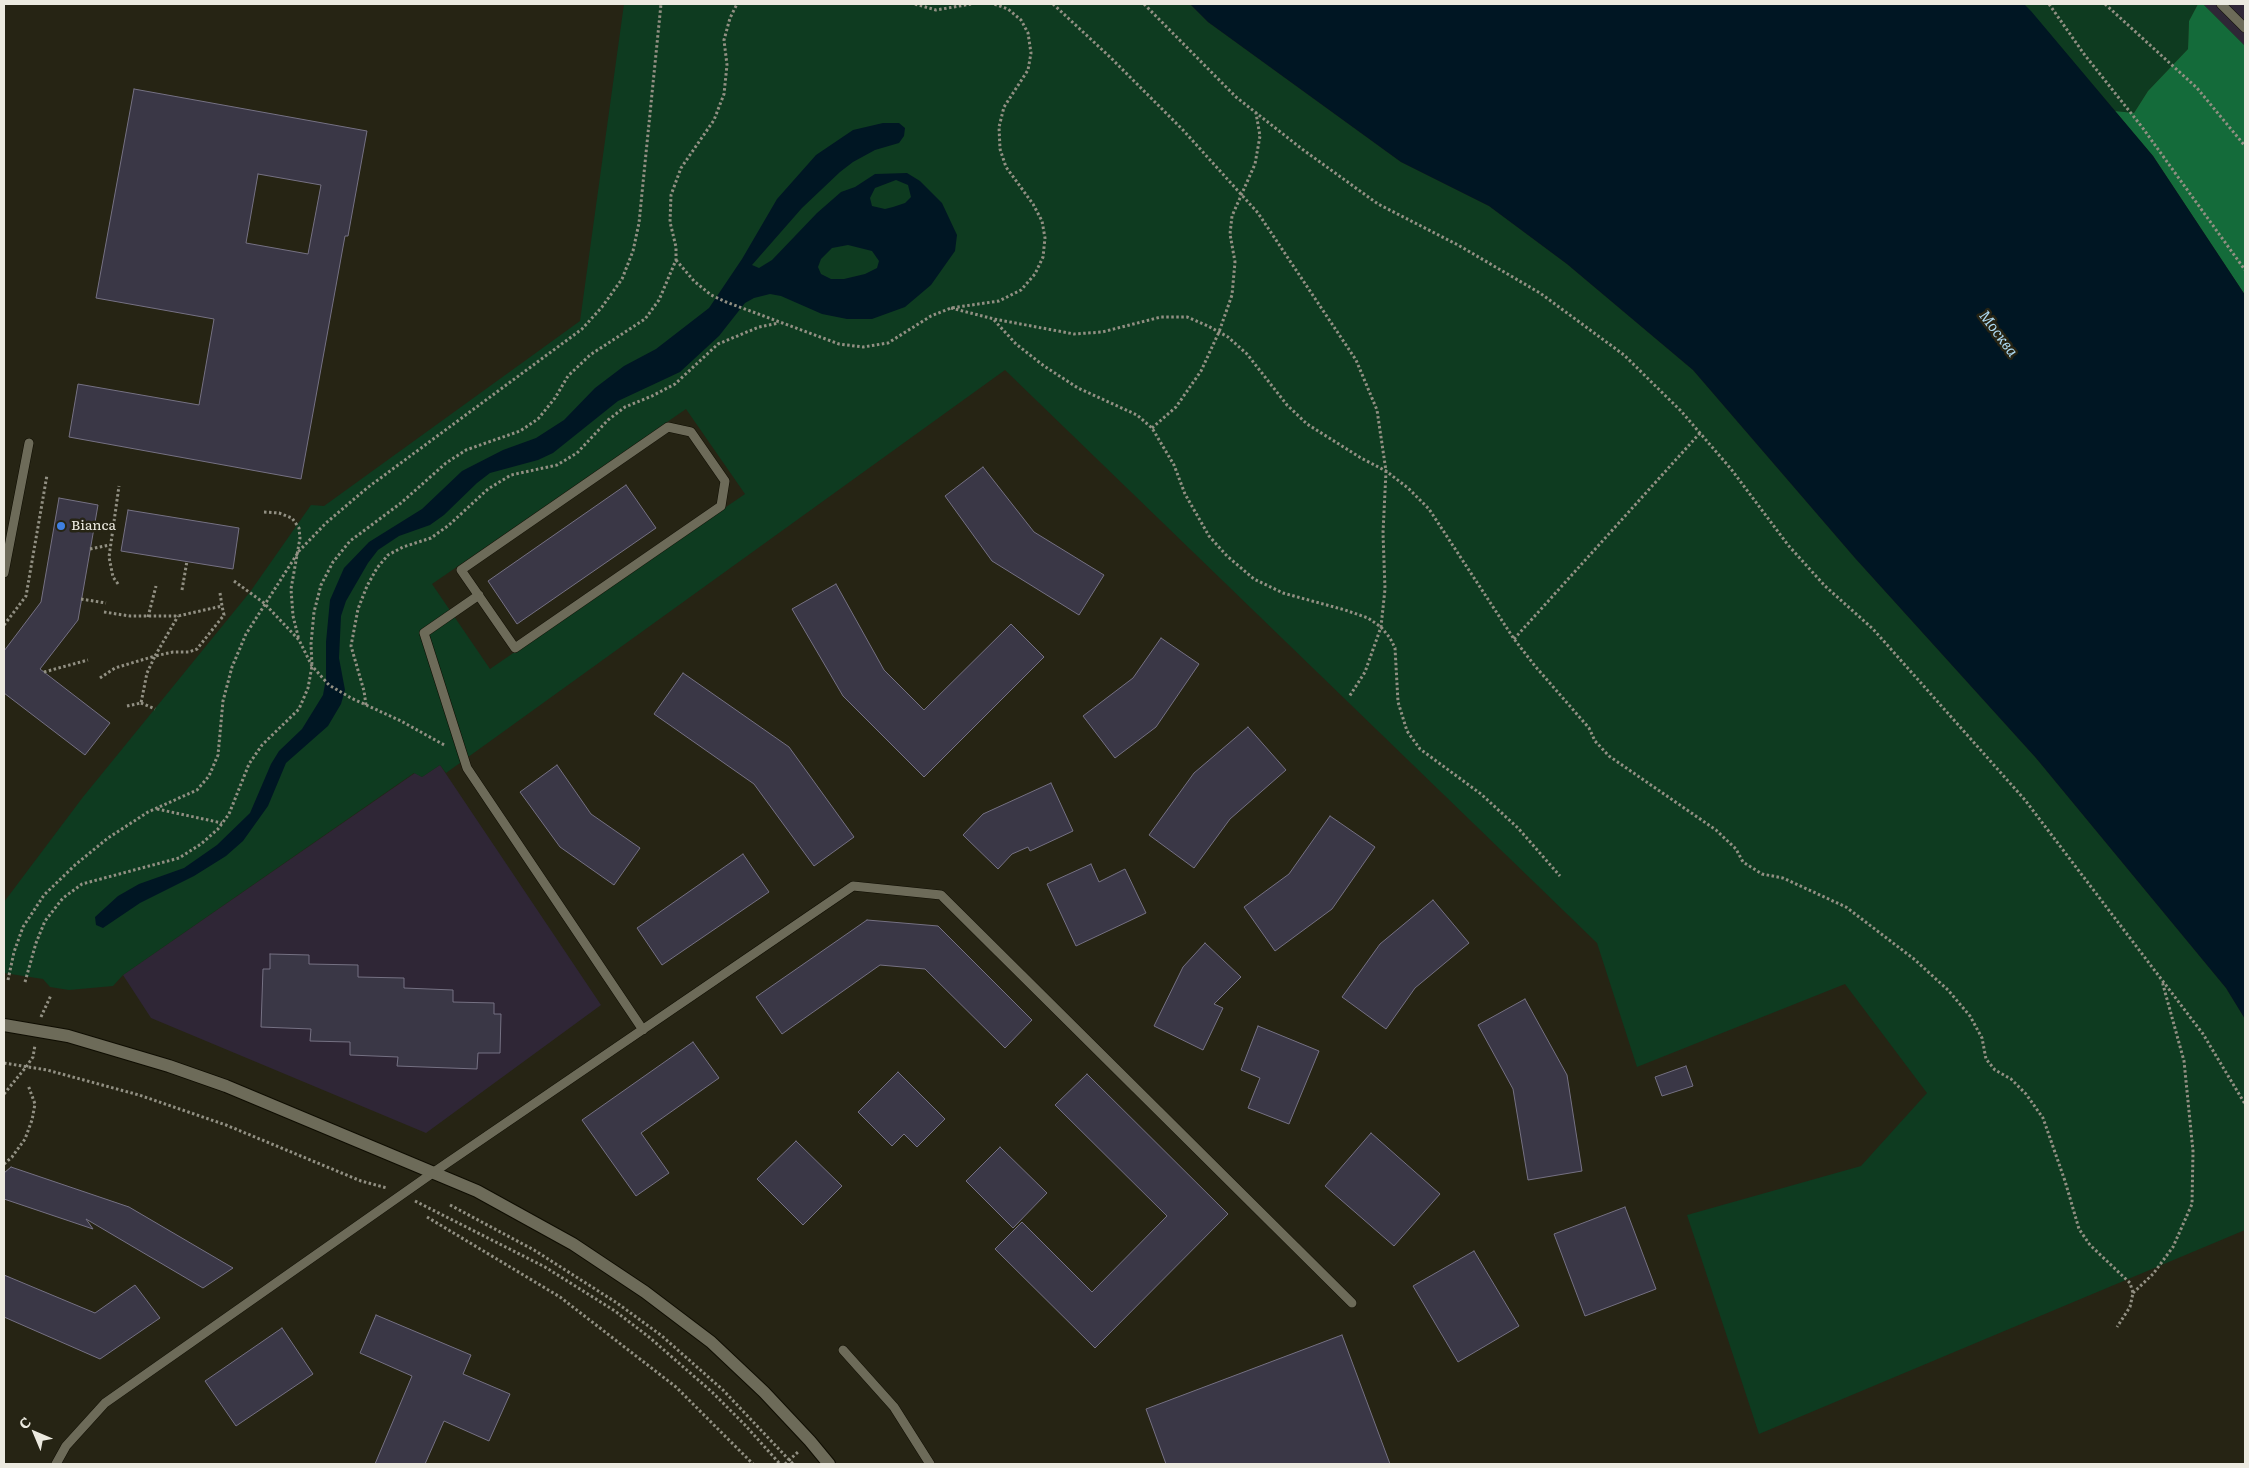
<!DOCTYPE html>
<meta charset="utf-8">
<style>
body{margin:0}
#map{position:relative;width:2249px;height:1468px;overflow:hidden;background:#262414;font-family:Literata,serif}
canvas{display:block}
.frame{position:absolute;inset:0;border:5px solid #eceae0;pointer-events:none}
.north{position:absolute;left:10px;top:1408px;width:50px;height:50px;-webkit-text-stroke:4px #262414;paint-order:stroke;rotate:315deg;font-size:14px;font-weight:700;line-height:20px;text-align:center;color:#eceae0}
.north::after{content:'';display:block;margin:auto;width:18px;height:22px;background:#eceae0;clip-path:polygon(50% 0,100% 100%,50% 72%,0 100%)}
</style>
<div id="map">
<canvas width="2249" height="1468"></canvas>
<div class="frame"></div>
<div class="north">С</div>
</div>
<script>
const c = document.querySelector('canvas').getContext('2d');
c.lineJoin = 'round';
function paint(path, color) {
  c.fillStyle = color;
  c.fill(path, 'evenodd');
}
function shape(rows) {
  const path = new Path2D();
  for (const r of rows) {
    path.moveTo(r[0], r[1]);
    for (let i = 2; i < r.length; i += 2) path.lineTo(r[i], r[i + 1]);
  }
  return path;
}
function trace(path, color, width, dash) {
  c.strokeStyle = color;
  c.lineWidth = width;
  c.lineCap = dash ? 'butt' : 'round';
  c.setLineDash(dash || []);
  c.stroke(path);
}
function write(font, color, halo, rows, align = 'center') {
  c.font = font + ' Literata,serif';
  c.lineWidth = 5;
  c.setLineDash([]);
  c.textBaseline = 'middle';
  c.strokeStyle = halo;
  c.fillStyle = color;
  for (const [text, x, y, turn = 0] of rows) {
    c.save();
    c.translate(x, y);
    c.rotate((+turn || 0) * Math.PI / 180);
    c.textAlign = isNaN(turn) ? turn : align;
    if (halo) c.strokeText(text, 0, 0);
    c.fillText(text, 0, 0);
    c.restore();
  }
}
paint(shape([
 [2203,4,2245,4,2245,46],
 [440,765,601,1005,426,1133,151,1018,123,975,415,773,422,777]
]), '#2f2636');
paint(shape([
 [624,4,1190,4,1208,22,1401,162,1489,206,1567,264,1693,370,1855,558,2036,758,2226,988,2245,1019,2245,1230,1759,1434,1687,1215,1861,1166,1927,1093,1845,984,1637,1067,1597,943,1005,370,446,773,440,765,422,777,414,773,123,975,113,986,69,990,50,987,43,979,4,973,4,902,83,797,250,592,311,505,324,506,580,321],
 [686,409,745,494,490,669,432,584],
 [2024,4,2198,4,2189,21,2188,49,2148,91,2134,113,2115,111]
]), '#0e3b20');
paint(shape([
 [2198,4,2203,4,2245,46,2245,295,2153,156,2115,111,2134,113,2148,91,2188,49,2189,21]
]), '#146b3a');
paint(shape([
 [1190,4,2024,4,2031,11,2153,156,2245,295,2245,1019,2226,988,2036,758,1855,558,1693,370,1567,264,1489,206,1401,162,1208,22],
 [883,123,899,123,905,128,904,136,899,143,875,150,853,162,840,172,802,208,752,265,759,268,772,260,817,213,841,192,855,187,875,174,907,173,920,181,942,203,957,235,955,251,931,285,905,307,872,319,847,319,822,314,781,296,770,294,754,298,745,303,719,336,680,372,618,401,553,453,538,460,490,473,477,483,444,515,430,525,399,536,378,550,368,563,346,601,341,616,339,658,345,690,341,704,328,726,286,763,268,806,243,841,226,856,194,876,140,903,103,928,96,925,95,917,118,896,139,884,184,868,217,845,250,813,271,764,279,751,302,729,323,695,326,679,326,642,330,600,344,568,369,542,422,509,462,471,503,450,536,438,564,420,595,388,624,366,656,349,709,308,742,259,777,199,816,155,853,130],
 [896,180,908,185,911,197,905,203,893,207,885,209,872,206,870,198,875,188],
 [848,245,872,251,879,261,877,268,865,274,844,279,831,279,821,274,818,267,821,259,832,248]
]), '#001623');
const building = shape([
 [134,89,367,131,348,236,345,236,301,479,69,437,78,384,199,405,214,319,96,298,134,89],
 [258,174,321,185,308,254,246,243,258,174],
 [983,467,1034,532,1104,575,1079,615,992,561,945,496,983,467],
 [626,485,656,528,517,624,488,581,626,485],
 [59,498,98,505,78,620,40,669,110,723,85,755,4,693,4,651,41,602,59,498],
 [128,510,239,528,233,569,121,551,128,510],
 [836,584,884,670,924,710,1011,624,1044,657,924,777,843,696,792,609,836,584],
 [1161,638,1199,664,1156,727,1115,758,1083,716,1133,678,1161,638],
 [683,673,789,747,854,837,814,866,754,784,654,714,683,673],
 [1248,727,1286,770,1230,819,1194,868,1149,835,1194,773,1248,727],
 [557,765,591,814,640,848,614,885,560,847,520,792,557,765],
 [1051,783,1073,831,1030,851,1028,847,1012,854,998,869,963,835,983,814,1051,783],
 [1330,816,1375,847,1332,909,1275,951,1244,907,1289,874,1330,816],
 [743,854,769,892,662,965,637,928,743,854],
 [1091,864,1099,882,1125,869,1146,913,1076,946,1047,884,1091,864],
 [1433,900,1469,943,1415,988,1386,1029,1342,997,1380,944,1433,900],
 [867,920,938,926,1032,1020,1005,1048,925,969,880,965,782,1034,756,997,867,920],
 [1205,943,1241,977,1214,1004,1223,1008,1203,1050,1154,1026,1183,967,1205,943],
 [270,954,309,955,309,964,358,965,358,977,404,978,404,988,453,990,453,1002,494,1003,494,1014,501,1014,500,1053,478,1053,477,1069,397,1066,398,1057,350,1055,350,1042,310,1041,311,1029,261,1027,263,969,270,969,270,954],
 [1525,999,1567,1075,1582,1171,1528,1180,1513,1089,1478,1025,1525,999],
 [1258,1026,1319,1051,1289,1124,1248,1108,1260,1078,1241,1070,1258,1026],
 [693,1042,719,1078,641,1133,669,1173,636,1196,582,1120,693,1042],
 [1686,1066,1693,1086,1662,1096,1655,1077,1686,1066],
 [898,1072,945,1119,917,1147,904,1134,892,1146,858,1112,898,1072],
 [1087,1074,1228,1214,1095,1348,995,1249,1022,1222,1092,1292,1167,1216,1055,1105,1087,1074],
 [1371,1133,1440,1194,1394,1246,1325,1186,1371,1133],
 [796,1141,842,1186,803,1225,757,1179,796,1141],
 [1000,1147,1047,1193,1013,1228,966,1181,1000,1147],
 [11,1167,129,1207,233,1268,203,1288,86,1219,93,1229,4,1199,4,1173,11,1167],
 [1625,1207,1656,1289,1585,1316,1554,1234,1625,1207],
 [1474,1251,1519,1326,1458,1362,1413,1286,1474,1251],
 [4,1275,95,1313,135,1285,160,1318,100,1359,4,1317,4,1275],
 [376,1315,471,1355,463,1374,510,1394,489,1441,444,1421,425,1464,375,1464,412,1376,360,1353,376,1315],
 [282,1328,313,1374,236,1426,205,1381,282,1328],
 [1342,1335,1390,1464,1166,1464,1146,1409,1342,1335]
]);
paint(building, '#3a3746');
trace(building, '#757183', 1);
const lane = shape([
 [2221,4,2245,28],
 [668,427,691,432,725,481,721,506,515,648,461,570,668,427],
 [4,573,29,443],
 [479,595,424,633,467,768,643,1030],
 [843,1350,894,1407,930,1464],
 [56,1464,66,1446,105,1403,434,1172,853,886,941,895,1352,1303]
]);
const street = shape([
 [4,1025,68,1036,169,1066,226,1086,477,1191,573,1244,645,1292,711,1342,764,1392,810,1441,829,1464]
]);
trace(lane, '#0f0d02', 10);
trace(street, '#0f0d02', 14);
trace(shape([
 [915,4,936,10,971,4],
 [1053,4,1111,58,1183,130,1258,213,1356,360,1377,410,1386,471,1383,533,1385,589,1381,627,1365,672,1349,697],
 [1144,4,1236,97,1302,149,1378,204,1458,245,1540,293,1624,355,1681,411,1731,469,1788,545,1825,586,1873,629,2025,800,2203,1034,2245,1104],
 [2049,4,2084,54,2142,127,2245,270],
 [2105,4,2197,88,2245,146],
 [676,260,694,281,711,295,726,302,839,344,863,347,888,343,931,316,951,308,999,301,1021,290,1035,274,1043,257,1045,238,1042,221,1033,204,1006,167,1000,149,999,127,1004,107,1028,70,1031,53,1028,33,1021,20,1008,9,994,4],
 [951,308,994,319,1074,334,1102,332,1161,317,1187,317,1208,326,1228,337,1247,354,1287,405,1307,424,1361,458,1386,471,1408,488,1429,509,1514,639,1535,666,1589,728,1595,741,1609,756,1716,830,1736,849,1743,862,1762,874,1783,878,1846,907,1914,959,1948,990,1970,1016,1982,1038,1986,1059,1995,1070,2011,1079,2026,1094,2043,1118,2065,1181,2079,1229,2090,1245,2130,1283,2133,1293,2130,1307,2117,1327],
 [994,320,1016,344,1044,366,1078,388,1137,415,1152,428,1174,465,1185,494,1209,536,1227,556,1254,579,1283,593,1345,610,1368,618,1381,627,1390,638,1395,648,1398,702,1407,731,1420,749,1481,794,1518,828,1560,876],
 [1152,428,1176,407,1201,371,1219,332,1232,295,1235,262,1230,234,1232,216,1255,164,1260,136,1256,113],
 [264,512,279,513,292,518,299,528,300,538,291,589,293,616,299,640],
 [90,549,110,545],
 [234,581,264,603,299,640,312,666,329,685,351,698,401,721,446,746],
 [118,584,113,577,109,557,119,486],
 [182,590,187,561],
 [81,599,106,603],
 [104,612,130,616,178,616,222,606,220,593],
 [148,617,156,586],
 [4,625,26,596,47,475],
 [1514,639,1700,433],
 [44,672,88,660],
 [100,678,115,668,155,656,178,616],
 [141,703,155,709],
 [366,705,364,691,351,646,358,609,367,586,377,568,388,555,403,547,431,538,449,525,488,489,511,475,557,465,577,453,608,420,625,407,652,396,675,384,718,344,759,327,779,323],
 [127,706,141,703,147,673,155,656,173,652,189,652,197,649,224,615,222,606],
 [157,809,222,823],
 [8,980,14,952,23,927,44,895,75,865,108,838,148,812,197,790,209,776,218,755,223,701,232,667,246,634,299,551,326,523,367,488,582,329,602,307,622,279,633,251,639,223,661,4],
 [25,982,36,943,45,921,63,898,82,884,179,858,201,844,218,829,229,814,249,764,262,745,299,709,308,688,312,666,311,644,314,612,321,585,333,562,350,541,401,503,446,463,466,450,520,431,538,419,555,398,568,376,590,355,645,319,659,300,676,260,676,247,670,222,671,195,681,168,714,120,724,94,727,65,724,40,730,18,737,4],
 [41,1017,51,995],
 [4,1063,47,1070,139,1095,226,1125,361,1181,387,1188],
 [4,1094,26,1067,33,1057,35,1045],
 [4,1164,12,1157,25,1139,32,1120,35,1104,28,1085],
 [415,1201,545,1267,615,1311,649,1337,712,1392,745,1425,780,1464],
 [450,1205,534,1250,617,1303,662,1336,723,1390,793,1464],
 [427,1217,560,1297,676,1387,753,1464],
 [2133,1293,2153,1274,2173,1247,2192,1204,2193,1151,2184,1061,2162,981],
 [785,1464,799,1451]
]), '#929083', 3, [2.5, 2.5]);
trace(lane, '#6d6b59', 9);
trace(street, '#6d6b59', 12);
for (const [x, y, r, color] of [
 [61,526,5,"#3f7fe0"]
]) {
  const dot = new Path2D();
  dot.arc(x, y, r, 0, 2 * Math.PI);
  c.fillStyle = color;
  c.fill(dot);
  trace(dot, '#262414', 2);
}
write('14px', '#eceae0', '#262414', [
 ["Bianca",71,526]
], 'left');
write('italic 15px', '#add9f1', '#262414', [
 ["Москва",1998,334,53]
]);
</script>
